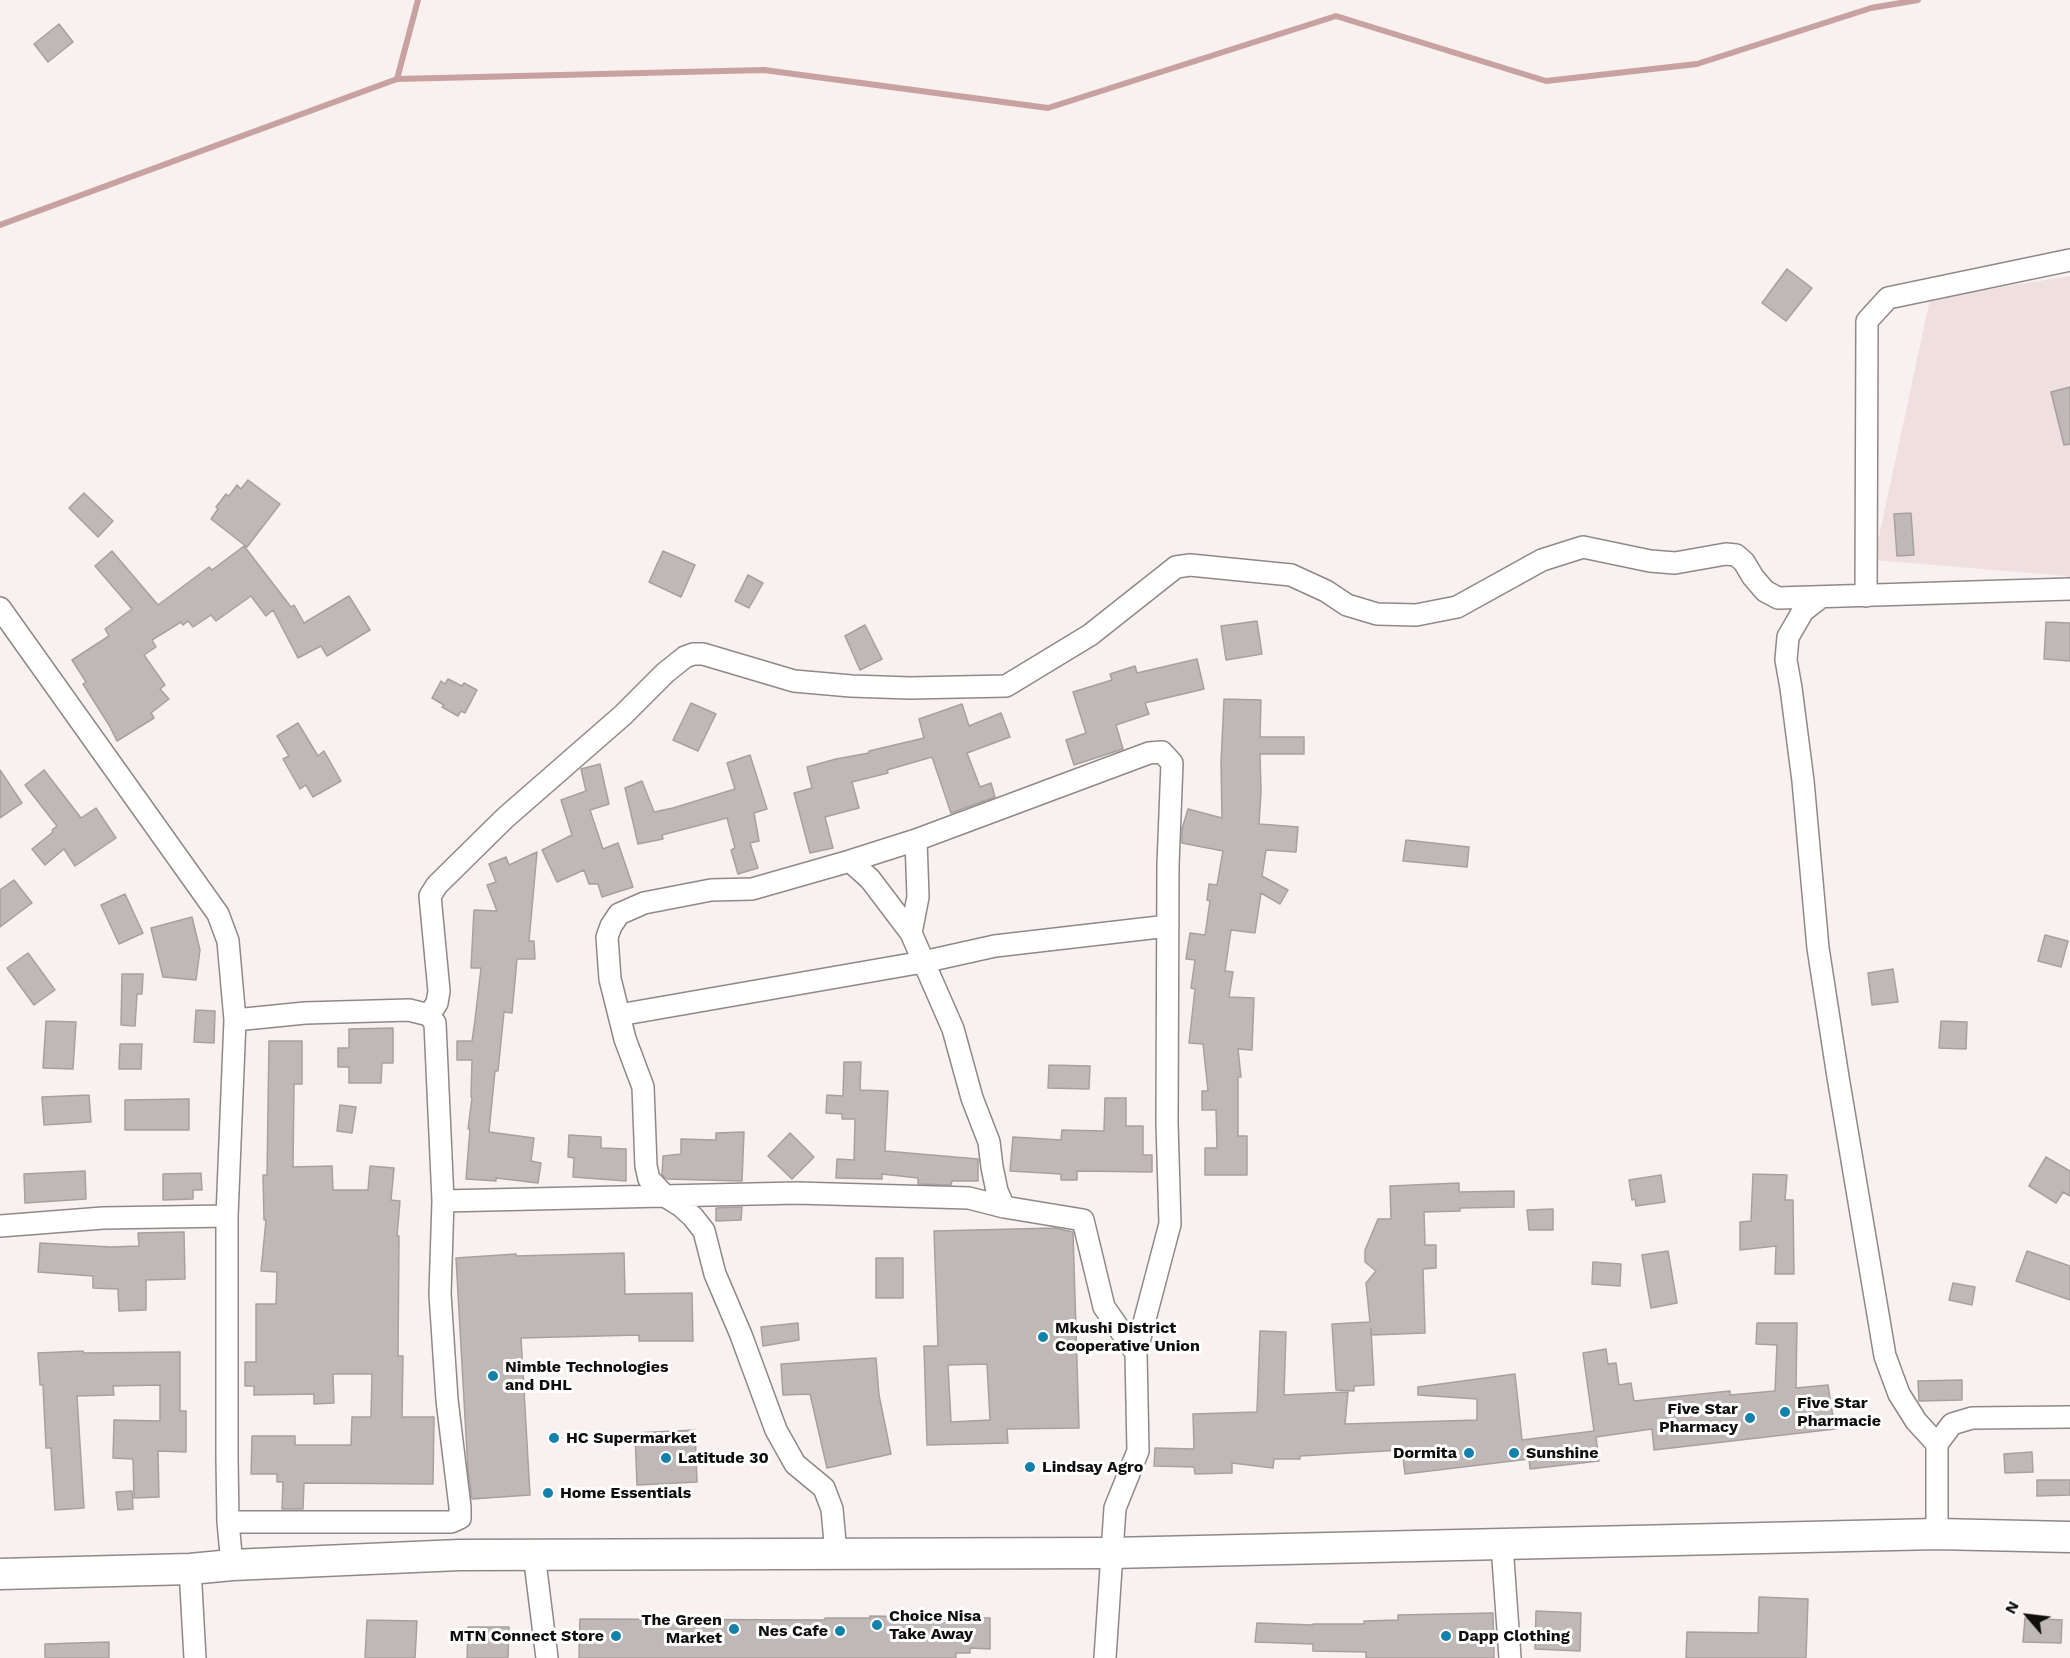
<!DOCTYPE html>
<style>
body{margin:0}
#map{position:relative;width:2070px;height:1658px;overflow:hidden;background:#f9f0f0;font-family:"Work Sans",sans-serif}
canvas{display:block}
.north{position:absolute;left:1998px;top:1586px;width:60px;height:60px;-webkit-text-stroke:4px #fff;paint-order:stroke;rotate:298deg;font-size:16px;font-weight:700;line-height:24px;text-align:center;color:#110e0e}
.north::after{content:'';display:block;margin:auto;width:21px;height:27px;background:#110e0e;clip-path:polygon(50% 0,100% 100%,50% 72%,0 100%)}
</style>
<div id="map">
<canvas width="2070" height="1658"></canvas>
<div class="north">N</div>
</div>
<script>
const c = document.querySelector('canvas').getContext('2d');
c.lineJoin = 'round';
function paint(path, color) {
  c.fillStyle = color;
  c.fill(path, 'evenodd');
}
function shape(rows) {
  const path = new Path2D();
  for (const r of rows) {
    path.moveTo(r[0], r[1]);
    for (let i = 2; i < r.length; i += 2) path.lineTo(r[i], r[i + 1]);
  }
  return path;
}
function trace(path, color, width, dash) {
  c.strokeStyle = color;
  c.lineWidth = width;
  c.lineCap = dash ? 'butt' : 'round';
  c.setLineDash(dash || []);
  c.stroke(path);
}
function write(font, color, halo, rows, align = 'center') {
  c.font = font + ' "Work Sans",sans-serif';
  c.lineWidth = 6;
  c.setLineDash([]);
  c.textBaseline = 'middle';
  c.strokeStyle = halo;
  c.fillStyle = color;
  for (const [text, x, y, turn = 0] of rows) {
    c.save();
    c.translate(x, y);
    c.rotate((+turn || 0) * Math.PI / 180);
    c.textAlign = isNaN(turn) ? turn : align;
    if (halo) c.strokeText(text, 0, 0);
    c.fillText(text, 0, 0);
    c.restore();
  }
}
paint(shape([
 [2070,276,2070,604,2066,576,1874,560,1930,299]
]), '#efdfde');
trace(shape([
 [397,79,418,0],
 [0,225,397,79,764,70,1048,108,1336,16,1546,81,1697,64,1871,8,1918,0]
]), '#c7a2a1', 6);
const building = shape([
 [59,24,73,42,48,62,34,44,59,24],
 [1787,269,1812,288,1786,321,1762,303,1787,269],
 [2070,387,2070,444,2064,445,2051,392,2070,387],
 [248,480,280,504,247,547,211,519,218,509,216,507,226,494,229,496,237,485,241,489,248,480],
 [84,493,113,521,98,537,69,508,84,493],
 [1911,513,1914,555,1897,556,1894,514,1911,513],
 [244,546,291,607,294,605,304,623,349,596,370,630,327,656,321,646,298,658,273,610,266,616,251,596,216,621,211,615,193,627,188,621,183,625,181,622,152,640,156,647,144,655,165,685,160,689,169,699,151,713,154,718,117,741,109,725,83,684,86,682,72,660,109,636,105,629,132,609,95,566,112,551,158,605,209,567,212,570,244,546],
 [663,551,695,565,681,597,649,582,663,551],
 [748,575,763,583,749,608,735,601,748,575],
 [1257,621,1262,654,1226,660,1221,626,1257,621],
 [2046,622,2070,623,2070,661,2044,659,2046,622],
 [865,625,882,659,860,670,845,636,865,625],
 [1197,659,1204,689,1145,703,1149,714,1116,725,1123,749,1074,765,1066,740,1086,733,1073,692,1112,680,1110,674,1135,666,1137,673,1197,659],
 [448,679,462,686,464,683,477,690,465,713,461,711,458,716,442,707,444,705,432,698,441,681,445,684,448,679],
 [1224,699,1261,700,1260,737,1304,737,1304,754,1260,754,1261,792,1259,824,1298,827,1296,852,1266,850,1262,876,1288,890,1280,904,1261,893,1255,933,1231,930,1225,971,1233,972,1229,997,1254,998,1252,1050,1238,1049,1241,1077,1238,1077,1238,1136,1247,1136,1247,1175,1205,1175,1205,1148,1217,1148,1216,1110,1202,1110,1202,1091,1208,1091,1203,1044,1189,1043,1195,989,1191,988,1195,960,1186,959,1190,933,1205,935,1210,901,1207,900,1209,884,1217,885,1223,851,1182,843,1182,829,1188,809,1222,818,1221,763,1224,699],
 [691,703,716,714,698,751,673,740,691,703],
 [962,704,969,726,1001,713,1010,737,967,753,980,787,991,783,995,797,951,813,932,757,887,770,888,773,852,782,859,808,825,817,833,848,810,853,794,793,812,788,807,767,836,759,869,753,869,751,924,738,919,719,962,704],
 [298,723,318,756,324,751,341,781,313,797,306,785,300,789,283,759,289,756,277,736,298,723],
 [750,755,767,809,754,813,759,841,750,843,758,868,738,874,731,850,735,848,727,818,662,835,663,839,638,844,625,788,642,781,654,812,673,808,735,789,727,763,750,755],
 [600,764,609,804,590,810,603,849,618,843,633,887,602,897,598,884,589,884,584,870,557,882,542,850,572,835,561,800,586,791,581,769,600,764],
 [0,770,22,803,0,818,0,770],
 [44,770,81,818,96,808,116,838,75,866,64,849,45,865,32,849,53,832,52,830,57,826,25,785,44,770],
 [1406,840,1469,847,1467,867,1403,861,1406,840],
 [537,852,529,941,534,941,535,959,517,959,512,1013,504,1012,498,1071,495,1071,489,1132,534,1138,531,1161,541,1163,538,1183,496,1178,496,1181,466,1179,470,1129,468,1129,472,1098,471,1097,472,1060,457,1060,457,1041,472,1041,475,1020,481,968,471,968,474,910,497,911,487,885,496,882,489,864,506,857,509,865,537,852],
 [14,880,32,903,0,927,0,890,14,880],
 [125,894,143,933,119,944,101,905,125,894],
 [192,917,200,950,196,980,163,977,151,928,192,917],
 [2045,935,2068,941,2061,967,2038,961,2045,935],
 [28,953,55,990,34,1005,7,968,28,953],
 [1893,969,1898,1002,1872,1005,1868,973,1893,969],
 [122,974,143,974,142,994,137,994,135,1026,121,1025,122,974],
 [196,1010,215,1011,214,1043,194,1042,196,1010],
 [46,1021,76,1022,73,1069,43,1068,46,1021],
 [1941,1021,1967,1022,1966,1049,1939,1048,1941,1021],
 [393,1028,393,1063,382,1063,381,1083,349,1083,349,1067,338,1067,338,1048,349,1048,349,1029,393,1028],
 [269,1041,302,1041,302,1084,294,1084,293,1167,332,1166,333,1190,368,1190,370,1166,394,1168,391,1200,400,1201,397,1236,399,1236,398,1356,403,1356,402,1417,434,1417,433,1484,304,1483,303,1509,282,1509,283,1482,277,1482,277,1474,251,1474,252,1436,295,1436,295,1445,351,1445,352,1417,371,1417,372,1374,333,1374,334,1403,314,1404,314,1394,254,1395,254,1386,245,1386,245,1362,256,1362,256,1304,276,1304,277,1272,261,1271,266,1220,264,1220,263,1175,267,1175,269,1041],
 [120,1044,142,1044,141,1069,119,1069,120,1044],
 [844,1062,861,1062,860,1090,888,1091,885,1151,978,1159,978,1181,952,1181,951,1185,918,1184,918,1178,882,1174,882,1179,836,1178,837,1159,854,1160,855,1119,842,1119,842,1114,826,1113,827,1095,843,1096,844,1062],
 [1049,1065,1090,1066,1089,1089,1048,1088,1049,1065],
 [89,1095,91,1122,44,1125,42,1097,89,1095],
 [1105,1098,1126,1098,1126,1126,1143,1126,1143,1155,1152,1155,1152,1172,1077,1171,1077,1180,1061,1180,1061,1174,1010,1171,1013,1137,1061,1140,1062,1130,1104,1131,1105,1098],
 [189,1099,189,1130,125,1130,125,1100,189,1099],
 [340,1105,356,1107,352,1133,337,1131,340,1105],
 [744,1132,742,1181,667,1179,662,1175,663,1156,681,1154,681,1139,716,1140,716,1133,744,1132],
 [790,1133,814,1157,792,1179,768,1156,790,1133],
 [569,1135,601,1137,601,1148,626,1149,626,1181,573,1177,574,1158,568,1157,569,1135],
 [2046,1157,2070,1171,2070,1196,2063,1192,2056,1203,2029,1186,2046,1157],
 [85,1171,86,1199,25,1203,24,1174,85,1171],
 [201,1173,202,1190,193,1190,193,1199,163,1200,163,1174,201,1173],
 [1753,1174,1787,1175,1785,1200,1793,1200,1794,1274,1775,1274,1776,1246,1740,1250,1740,1222,1751,1221,1753,1174],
 [1661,1175,1665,1202,1636,1206,1635,1199,1632,1200,1629,1180,1661,1175],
 [1459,1183,1459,1192,1514,1191,1514,1207,1460,1208,1460,1211,1424,1212,1425,1245,1436,1245,1436,1268,1423,1269,1425,1333,1371,1335,1371,1328,1374,1385,1354,1386,1354,1391,1336,1390,1332,1324,1370,1322,1366,1283,1376,1271,1365,1262,1365,1250,1378,1219,1391,1219,1390,1186,1459,1183],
 [742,1207,741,1220,716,1221,716,1208,742,1207],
 [1553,1209,1553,1230,1529,1230,1527,1210,1553,1209],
 [1055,1228,1073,1232,1079,1428,1007,1429,1008,1443,927,1445,924,1346,938,1346,934,1231,1055,1228],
 [987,1364,990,1420,951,1422,948,1365,987,1364],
 [184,1232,185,1279,146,1280,146,1310,119,1311,118,1289,93,1288,93,1276,38,1272,40,1243,111,1247,139,1246,138,1233,184,1232],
 [1668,1251,1677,1303,1651,1308,1642,1255,1668,1251],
 [2027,1251,2070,1266,2070,1300,2016,1281,2027,1251],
 [624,1253,625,1294,692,1293,693,1341,639,1341,639,1335,521,1338,530,1495,472,1499,468,1471,456,1258,516,1254,516,1256,624,1253],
 [876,1258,903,1258,903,1298,876,1298,876,1258],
 [1593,1262,1621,1264,1620,1286,1592,1284,1593,1262],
 [1953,1283,1975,1287,1972,1305,1949,1300,1953,1283],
 [798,1323,799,1340,763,1346,761,1327,798,1323],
 [1757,1323,1797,1323,1796,1388,1828,1385,1835,1429,1654,1450,1652,1429,1596,1437,1599,1461,1530,1469,1529,1459,1405,1474,1402,1450,1300,1456,1300,1459,1274,1459,1273,1468,1232,1463,1232,1473,1195,1474,1194,1467,1154,1466,1155,1448,1194,1449,1193,1414,1257,1412,1260,1331,1286,1332,1284,1395,1348,1392,1345,1424,1477,1420,1477,1399,1418,1395,1418,1387,1515,1374,1522,1440,1594,1431,1583,1353,1606,1349,1608,1364,1616,1363,1619,1385,1631,1383,1634,1401,1730,1391,1730,1395,1775,1391,1777,1345,1756,1344,1757,1323],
 [83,1351,84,1353,180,1352,180,1411,186,1411,186,1452,158,1451,159,1497,134,1498,133,1459,113,1458,114,1420,160,1421,160,1385,113,1386,114,1395,77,1396,84,1508,55,1510,51,1448,46,1448,43,1385,40,1385,38,1353,83,1351],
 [876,1358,879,1395,891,1454,827,1468,810,1394,783,1395,781,1364,876,1358],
 [1962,1380,1962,1400,1919,1401,1918,1381,1962,1380],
 [695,1430,697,1482,637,1485,635,1433,695,1430],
 [2032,1452,2033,1472,2005,1473,2004,1454,2032,1452],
 [2037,1480,2070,1480,2070,1495,2037,1496,2037,1480],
 [132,1491,133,1509,118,1510,116,1492,132,1491],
 [1759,1597,1808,1599,1806,1658,1686,1658,1687,1632,1758,1633,1759,1597],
 [1536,1611,1581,1613,1580,1651,1535,1649,1536,1611],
 [1493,1613,1494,1658,1366,1658,1366,1652,1313,1651,1313,1644,1255,1642,1257,1623,1313,1625,1313,1624,1364,1624,1364,1621,1398,1620,1398,1615,1493,1613],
 [870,1616,990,1618,990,1649,970,1648,970,1653,956,1653,956,1658,579,1658,580,1619,825,1620,825,1618,870,1618,870,1616],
 [2025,1618,2062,1620,2061,1643,2023,1642,2025,1618],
 [367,1620,417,1621,415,1658,365,1658,367,1620],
 [468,1627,509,1627,508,1658,467,1658,468,1627],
 [109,1642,109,1658,45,1658,45,1644,109,1642]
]);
paint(building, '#c0b8b7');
trace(building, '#a8a0a0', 1.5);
const street = shape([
 [1866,596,1867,321,1888,298,2070,260],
 [1820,598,1803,611,1788,637,1786,660,1791,688,1803,781,1818,948,1838,1077,1885,1356,1899,1394,1916,1421,1937,1444,1937,1534],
 [0,608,218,914,228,941,235,1020,227,1216,227,1459,228,1522,232,1565],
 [850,861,870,879,911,933,953,1029,972,1098,989,1142,992,1167,997,1191,1004,1207,1083,1220,1104,1307,1136,1353],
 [911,933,918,897,916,840],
 [429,1015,437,1003,439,991,430,896,437,885,505,818,623,715,665,673,685,657,693,654,703,654,794,681,851,686,910,688,1006,686,1090,635,1176,567,1190,565,1291,575,1326,591,1347,605,1377,614,1416,615,1457,607,1542,560,1583,547,1650,561,1675,563,1726,554,1736,555,1744,562,1753,577,1765,591,1778,598,2070,589],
 [619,1015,923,962,995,946,1168,926],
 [443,1201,797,1193,969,1198,1004,1207],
 [0,1226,103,1218,227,1216],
 [1937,1444,1952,1424,1972,1418,2070,1417],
 [228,1522,451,1522,460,1518,460,1507,447,1400,440,1294,443,1201,435,1023,429,1015,409,1010,305,1013,235,1020],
 [1502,1545,1510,1658],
 [836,1553,832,1509,824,1488,795,1464,776,1430,741,1335,715,1274,704,1231,693,1217,681,1206,665,1196,649,1179,646,1166,643,1087,625,1039,610,979,607,937,611,926,619,914,644,903,711,890,752,889,850,861,916,840,1149,753,1162,752,1172,763,1168,865,1167,1123,1170,1224,1136,1353,1138,1451,1115,1508,1105,1658],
 [534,1554,547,1658],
 [190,1569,195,1658]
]);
const secondary = shape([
 [0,1574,190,1569,232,1565,459,1555,1111,1553,1937,1534,2070,1537]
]);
trace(street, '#908888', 24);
trace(secondary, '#908888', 33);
trace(street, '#fff', 21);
trace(secondary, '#fff', 30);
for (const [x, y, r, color] of [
 [1043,1337,6,"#1381a9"],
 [493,1376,6,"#1381a9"],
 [1785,1412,6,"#1381a9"],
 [1750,1418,6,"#1381a9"],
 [554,1438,6,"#1381a9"],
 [1469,1453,6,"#1381a9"],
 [1514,1453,6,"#1381a9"],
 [666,1458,6,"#1381a9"],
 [1030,1467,6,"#1381a9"],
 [548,1493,6,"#1381a9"],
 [877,1625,6,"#1381a9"],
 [734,1629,6,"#1381a9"],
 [840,1631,6,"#1381a9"],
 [616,1636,6,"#1381a9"],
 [1446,1636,6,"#1381a9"]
]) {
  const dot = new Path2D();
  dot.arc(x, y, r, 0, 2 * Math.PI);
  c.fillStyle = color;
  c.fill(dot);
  trace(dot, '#fff', 2);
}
write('bold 16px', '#110e0e', '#fff', [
 ["Mkushi District",1055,1328],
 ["Cooperative Union",1055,1346],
 ["Nimble Technologies",505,1367],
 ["and DHL",505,1385],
 ["Five Star",1797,1403],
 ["Pharmacie",1797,1421],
 ["Five Star",1738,1409,"right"],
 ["Pharmacy",1738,1427,"right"],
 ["HC Supermarket",566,1438],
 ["Dormita",1457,1453,"right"],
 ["Sunshine",1526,1453],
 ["Latitude 30",678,1458],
 ["Lindsay Agro",1042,1467],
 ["Home Essentials",560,1493],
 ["Choice Nisa",889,1616],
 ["Take Away",889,1634],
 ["The Green",722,1620,"right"],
 ["Market",722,1638,"right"],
 ["Nes Cafe",828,1631,"right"],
 ["MTN Connect Store",604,1636,"right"],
 ["Dapp Clothing",1458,1636]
], 'left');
</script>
